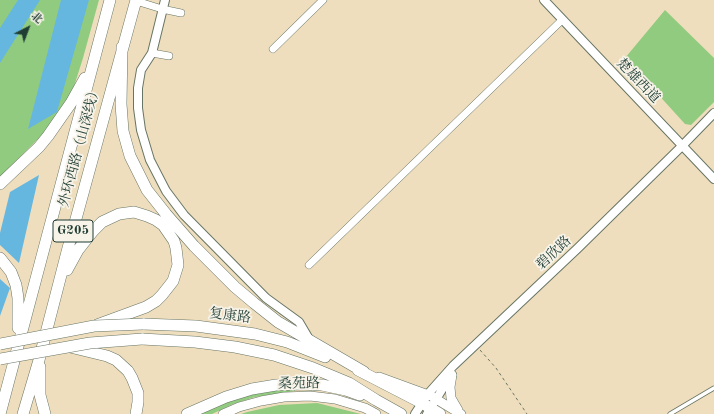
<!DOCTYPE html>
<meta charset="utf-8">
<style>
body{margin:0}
#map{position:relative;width:714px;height:414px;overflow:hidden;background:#efdebd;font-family:"Old Standard TT","Noto Serif SC",serif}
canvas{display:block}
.north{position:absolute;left:8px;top:8px;width:40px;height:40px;-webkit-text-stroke:3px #f7f3e8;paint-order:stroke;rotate:42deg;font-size:11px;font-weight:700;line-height:16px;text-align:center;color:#1f3d34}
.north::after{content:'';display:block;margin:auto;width:14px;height:18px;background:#1f3d34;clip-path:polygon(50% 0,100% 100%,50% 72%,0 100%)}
</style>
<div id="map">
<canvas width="714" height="414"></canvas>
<div class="north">北</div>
</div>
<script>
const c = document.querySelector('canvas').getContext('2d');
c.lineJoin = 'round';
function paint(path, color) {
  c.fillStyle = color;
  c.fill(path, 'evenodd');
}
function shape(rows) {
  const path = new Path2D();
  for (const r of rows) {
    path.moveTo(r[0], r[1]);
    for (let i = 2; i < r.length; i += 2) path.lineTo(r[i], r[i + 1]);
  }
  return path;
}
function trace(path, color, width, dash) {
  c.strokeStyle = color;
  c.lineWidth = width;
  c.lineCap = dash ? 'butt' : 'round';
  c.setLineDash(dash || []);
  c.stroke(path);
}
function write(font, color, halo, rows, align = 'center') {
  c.font = font + ' "Old Standard TT","Noto Serif SC",serif';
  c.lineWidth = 3.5;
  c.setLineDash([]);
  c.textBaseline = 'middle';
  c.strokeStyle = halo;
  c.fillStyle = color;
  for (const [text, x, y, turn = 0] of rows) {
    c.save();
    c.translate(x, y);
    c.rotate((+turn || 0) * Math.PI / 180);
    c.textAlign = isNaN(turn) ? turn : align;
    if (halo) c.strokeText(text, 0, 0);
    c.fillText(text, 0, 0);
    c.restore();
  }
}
paint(shape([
 [0,0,99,0,83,58,70,99,43,134,0,177],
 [665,10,714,58,714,102,691,125,685,124,625,58],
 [274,389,295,389,295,391,255,397,233,404,212,414,197,414,247,394],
 [317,403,361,414,241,414,247,412,279,405]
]), '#91cb7f');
paint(shape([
 [18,0,40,0,0,63,0,28],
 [61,0,89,0,57,112,28,129],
 [39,175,19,263,0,245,0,233,10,192],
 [0,279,10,288,0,316]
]), '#65b7e0');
const service = shape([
 [670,414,714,388]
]);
const minor = shape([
 [136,1,162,9,181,13],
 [273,49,323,0],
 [152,53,169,56],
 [309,265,562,20]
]);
const tertiary = shape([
 [165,0,152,53,141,70,138,88,138,108,141,130,150,160,166,191,184,215,266,298,299,322,309,339],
 [544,0,714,179],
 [415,414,428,394,453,366,578,248,682,146,714,113],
 [427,414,443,388,452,375]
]);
const secondary = shape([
 [452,375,450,387,451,398,458,410],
 [379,377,431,396,461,414],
 [223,414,239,407,261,401,284,397,310,396,335,399,365,408,376,414]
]);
const trunk = shape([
 [122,47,121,104,123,131,130,156,147,190,166,214,194,246,235,287,254,303,278,322,364,372],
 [0,184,39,147,48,136,71,103,85,78],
 [0,258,11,272,16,285,18,298,18,328],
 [67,270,78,250,93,231,102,222,119,214,134,212,147,216,156,220,163,225,174,241,176,248,178,265,173,281,162,295,156,301,146,307,97,325],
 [143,324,196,326,255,334,287,342,325,357],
 [142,339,195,342,235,347,274,355,313,368,349,383,376,400,401,414],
 [70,347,107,356,116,360,128,371,132,378,138,393,138,402,136,414],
 [40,367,40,395,45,414],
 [358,370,422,403,440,414],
 [0,414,110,0],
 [23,414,39,360,68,248,136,0],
 [187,414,226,397,252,389,276,385,299,384,322,385,346,390,360,395]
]);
trace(service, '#687564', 5);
trace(minor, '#687564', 8);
trace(tertiary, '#687564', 10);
trace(secondary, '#687564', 10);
trace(trunk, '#687564', 12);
trace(shape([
 [480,350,496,368,527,414]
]), '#687564', 1, [3, 3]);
trace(service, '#fff', 3.5);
trace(minor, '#fff', 7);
trace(tertiary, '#fff', 8);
trace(secondary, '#fff', 9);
trace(trunk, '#fff', 11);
const trunkBridge = shape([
 [0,344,94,326,143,324],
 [0,359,90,343,142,339]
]);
trace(trunkBridge, '#687564', 12, []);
trace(trunkBridge, '#fff', 11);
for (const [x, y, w] of [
 [73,231,40]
]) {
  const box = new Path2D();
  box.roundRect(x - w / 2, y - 11, w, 22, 3);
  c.fillStyle = '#f7f3e8';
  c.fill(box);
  trace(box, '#1f3d34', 1);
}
write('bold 13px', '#1f3d34', null, [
 ["G205",73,231]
]);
write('14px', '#1f3d34', '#f7f3e8', [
 ["楚雄西道",638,81,46],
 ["外环西路（山深线）",80,146,-75],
 ["碧欣路",554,253,-43],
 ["复康路",230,316,7],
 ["桑苑路",299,384,-1]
]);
</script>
